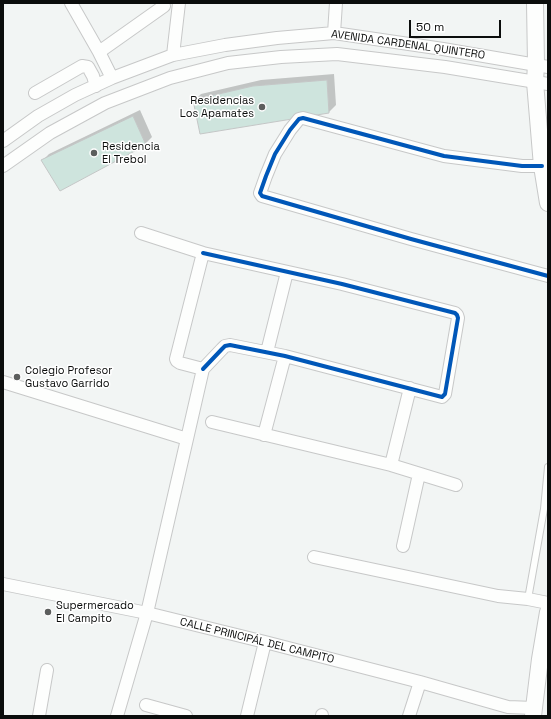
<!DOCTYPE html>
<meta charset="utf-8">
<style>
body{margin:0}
#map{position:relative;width:551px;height:719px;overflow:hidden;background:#f2f5f4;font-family:"Space Grotesk",sans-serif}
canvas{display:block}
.frame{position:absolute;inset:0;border:4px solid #0b0d0c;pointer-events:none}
.scale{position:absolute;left:409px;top:20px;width:92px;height:18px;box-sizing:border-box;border:2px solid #0b0d0c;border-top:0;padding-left:5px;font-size:12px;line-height:14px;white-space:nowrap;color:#0b0d0c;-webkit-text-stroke:3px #fff;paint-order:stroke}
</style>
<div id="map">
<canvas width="551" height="719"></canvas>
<div class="frame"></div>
<div class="scale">50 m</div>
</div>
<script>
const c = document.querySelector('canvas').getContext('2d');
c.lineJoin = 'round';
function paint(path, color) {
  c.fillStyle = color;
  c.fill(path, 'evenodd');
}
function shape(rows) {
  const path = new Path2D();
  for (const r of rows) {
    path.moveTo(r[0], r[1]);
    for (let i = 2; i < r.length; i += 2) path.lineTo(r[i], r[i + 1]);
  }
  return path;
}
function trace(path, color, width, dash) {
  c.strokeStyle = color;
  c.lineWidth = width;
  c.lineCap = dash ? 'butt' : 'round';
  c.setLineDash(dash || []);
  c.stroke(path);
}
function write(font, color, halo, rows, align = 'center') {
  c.font = font + ' "Space Grotesk",sans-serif';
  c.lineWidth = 3;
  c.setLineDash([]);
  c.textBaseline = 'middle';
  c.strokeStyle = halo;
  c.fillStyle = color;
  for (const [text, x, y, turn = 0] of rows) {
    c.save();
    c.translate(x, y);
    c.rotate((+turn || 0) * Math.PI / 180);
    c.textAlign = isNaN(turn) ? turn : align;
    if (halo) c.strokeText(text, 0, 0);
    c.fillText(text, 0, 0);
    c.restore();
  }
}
paint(shape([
 [334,74,336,105,329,112,194,101,201,94,261,80],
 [140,110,152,137,145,144,43,160,49,154]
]), '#0003');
const building = shape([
 [327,80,329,113,200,134,193,100,253,86,327,80],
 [133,116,146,145,60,191,41,160,133,116]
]);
paint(building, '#cee4dd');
trace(building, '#c4c6c6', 1);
const service = shape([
 [528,599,544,509,548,467]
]);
const minor = shape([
 [71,3,99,52,112,78],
 [334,33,336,3],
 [99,52,164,6],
 [173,55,179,3],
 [35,93,82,66,88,67,93,76,96,86],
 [3,141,38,116,75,95,112,78,173,55,225,45,277,38,334,33,443,49,548,67],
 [3,166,50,133,105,103,170,78,228,63,281,57,337,54,445,67,548,84],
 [542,166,522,166,444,156,303,118,299,119,290,130,275,154,266,176,260,193,262,196,411,239,548,276],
 [141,233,203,253,176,359,177,361,180,363,203,369,187,439],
 [203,253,342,284,455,313,457,315,458,318,445,394,442,397,285,356,230,345,225,346,222,349,203,369],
 [267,352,287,272],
 [3,382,187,439,147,613,117,716],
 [212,422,391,465,456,485],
 [264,435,285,356],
 [391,465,410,388],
 [403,546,419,474],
 [314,557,498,596,528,599,548,603],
 [3,584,147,613,265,642,420,682,508,707,534,708],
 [146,705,186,716],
 [39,716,47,670],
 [247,716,265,642],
 [322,716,322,715],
 [409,716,420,682]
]);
const tertiary = shape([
 [535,3,536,64,535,82,542,166,548,203],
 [533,716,540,659,548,612]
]);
trace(service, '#c7c8c8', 8);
trace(minor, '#c7c8c8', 14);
trace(tertiary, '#c7c8c8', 18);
trace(service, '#fdfefd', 6);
trace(minor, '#fdfefd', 12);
trace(tertiary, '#fdfefd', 16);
trace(shape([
 [542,166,522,166,444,156,303,118,299,119,290,130,275,154,266,176,260,193,262,196,411,239,548,276],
 [203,253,342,284,455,313,457,315,458,318,445,394,442,397,285,356,230,345,225,346,222,349,203,369]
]), '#0057b8', 4);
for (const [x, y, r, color] of [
 [262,107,4,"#5c5e5d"],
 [94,153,4,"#5c5e5d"],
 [17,377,4,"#5c5e5d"],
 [48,612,4,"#5c5e5d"]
]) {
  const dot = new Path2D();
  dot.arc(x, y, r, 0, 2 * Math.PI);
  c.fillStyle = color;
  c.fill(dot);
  trace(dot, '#fff', 1.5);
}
write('11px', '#0b0d0c', '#fff', [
 ["AVENIDA CARDENAL QUINTERO",408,45,8],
 ["CALLE PRINCIPÁL DEL CAMPITO",257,641,14]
]);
write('11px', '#0b0d0c', '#fff', [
 ["Residencias",254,101,"right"],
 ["Los Apamates",254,114,"right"],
 ["Residencia",102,147],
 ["El Trebol",102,160],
 ["Colegio Profesor",25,371],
 ["Gustavo Garrido",25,384],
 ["Supermercado",56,606],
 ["El Campito",56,619]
], 'left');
</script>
